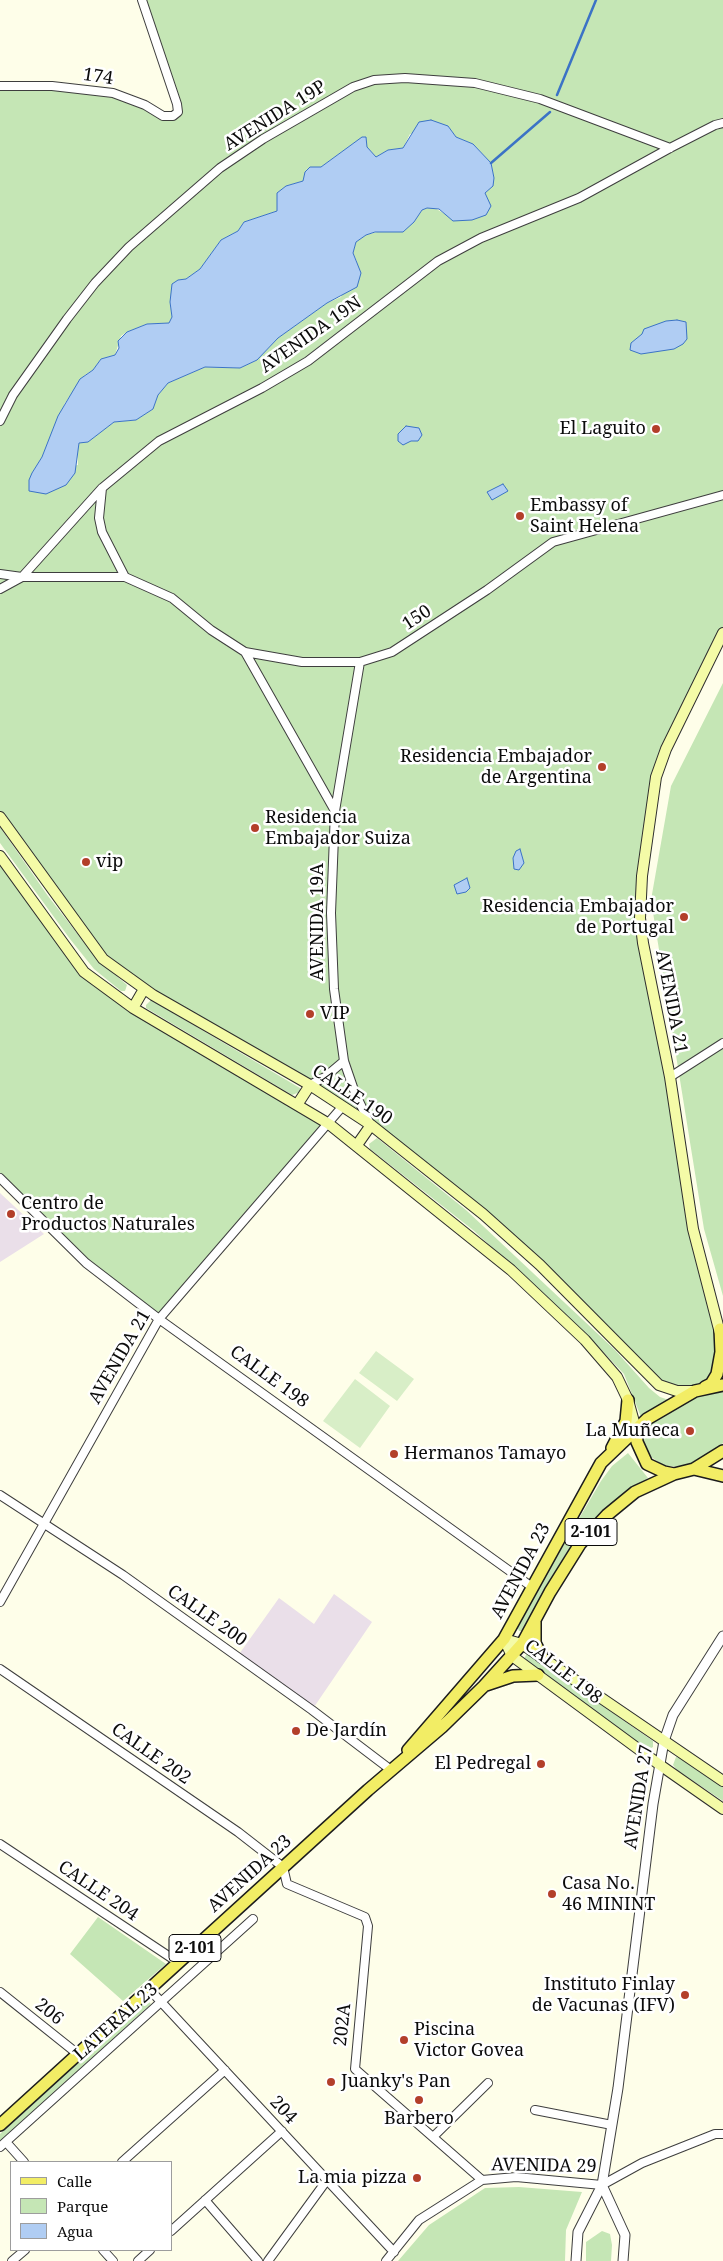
<!DOCTYPE html>
<meta charset="utf-8">
<style>
body{margin:0}
#map{position:relative;width:723px;height:2261px;overflow:hidden;background:#fefee9;font-family:"Noto Serif",serif}
canvas{display:block}
.legend{position:absolute;left:10px;top:2161px;width:162px;height:90px;box-sizing:border-box;background:#fff;border:1px solid #9d9d9d;margin:0;padding:6px 9px;list-style:none;font-size:15px;color:#0b0b0b}
.legend li{display:flex;align-items:center;gap:10px;height:25px}
.legend b{width:25px;border:1px solid #9d9d9d}
</style>
<div id="map">
<canvas width="723" height="2261"></canvas>
<ul class="legend">
<li><b style="height:6px;background:#f2ed65"></b>Calle</li>
<li><b style="height:14px;background:#c5e6b5"></b>Parque</li>
<li><b style="height:14px;background:#b0cdf3"></b>Agua</li>
</ul>
</div>
<script>
const c = document.querySelector('canvas').getContext('2d');
c.lineJoin = 'round';
function paint(path, color) {
  c.fillStyle = color;
  c.fill(path, 'evenodd');
}
function shape(rows) {
  const path = new Path2D();
  for (const r of rows) {
    path.moveTo(r[0], r[1]);
    for (let i = 2; i < r.length; i += 2) path.lineTo(r[i], r[i + 1]);
  }
  return path;
}
function trace(path, color, width, dash) {
  c.strokeStyle = color;
  c.lineWidth = width;
  c.lineCap = dash ? 'butt' : 'round';
  c.setLineDash(dash || []);
  c.stroke(path);
}
function write(font, color, halo, rows, align = 'center') {
  c.font = font + ' "Noto Serif",serif';
  c.lineWidth = 5;
  c.setLineDash([]);
  c.textBaseline = 'middle';
  c.strokeStyle = halo;
  c.fillStyle = color;
  for (const [text, x, y, turn = 0] of rows) {
    c.save();
    c.translate(x, y);
    c.rotate((+turn || 0) * Math.PI / 180);
    c.textAlign = isNaN(turn) ? turn : align;
    if (halo) c.strokeText(text, 0, 0);
    c.fillText(text, 0, 0);
    c.restore();
  }
}
paint(shape([
 [0,1193,44,1234,0,1262],
 [334,1594,372,1622,312,1710,237,1657,279,1598,314,1624]
]), '#eadfe9');
paint(shape([
 [142,0,723,0,723,633,656,777,640,918,693,1229,720,1329,720,1363,704,1388,659,1385,540,1265,371,1125,103,959,0,817,0,86,113,93,163,116,178,112],
 [448,126,456,137,473,144,491,163,494,178,485,193,488,200,445,214,433,207,427,208,422,210,414,222,366,235,356,242,353,253,357,262,341,297,327,303,278,338,257,360,240,368,205,367,168,383,158,395,153,409,136,420,114,422,93,438,79,443,77,448,78,465,32,473,42,457,65,403,85,375,93,370,101,359,115,355,121,336,127,332,147,324,169,323,172,317,170,302,178,280,186,279,200,269,221,240,238,231,244,222,277,211,278,193,286,186,303,181,307,169,321,167,354,143,367,147,376,157,388,150,403,148,410,134],
 [723,683,723,1296,704,1229,651,900,671,786],
 [0,827,48,896,97,959,127,985,125,991,121,991,94,969,70,939,0,843],
 [0,856,84,972,329,1124,159,1319,86,1263,0,1178],
 [151,1000,300,1088,300,1092,292,1095,146,1008,146,1005],
 [377,1138,466,1210,615,1350,649,1388,660,1397,669,1400,651,1409,641,1417,624,1374,587,1335,473,1230,370,1149,369,1144],
 [709,1392,723,1392,723,1443,709,1456,685,1467,664,1466,647,1454,644,1440,647,1429,653,1421,686,1401],
 [628,1453,648,1478,605,1508,581,1534,523,1631,519,1631,517,1626,519,1621,601,1481,612,1466],
 [527,1653,653,1741,653,1747,647,1750,524,1659],
 [676,1757,681,1758,723,1787,723,1801,677,1770,673,1765],
 [98,1917,166,1964,123,2001,70,1954],
 [147,2000,151,2004,0,2142,0,2134],
 [519,2187,582,2192,566,2230,565,2261,398,2261,429,2225,485,2188],
 [602,2231,610,2234,612,2245,611,2261,586,2261,586,2242]
]), '#c5e6b5');
paint(shape([
 [376,1351,414,1379,397,1401,359,1373],
 [355,1379,390,1406,360,1448,323,1421]
]), '#d8eec7');
const water = shape([
 [431,120,448,126,456,137,473,144,491,163,494,178,493,186,485,193,491,206,486,215,472,220,453,221,439,209,427,208,422,210,414,222,403,232,375,232,366,235,356,242,353,253,361,273,357,287,327,303,278,338,257,360,240,368,205,367,168,383,158,395,153,409,136,420,114,422,88,442,79,443,75,473,66,485,46,494,29,491,29,480,32,473,42,457,58,416,80,379,93,370,101,359,115,355,119,348,118,341,127,332,147,324,169,323,172,317,170,302,172,284,178,280,186,279,200,269,221,240,238,231,244,222,277,211,277,193,286,186,303,181,305,172,310,167,321,167,362,137,366,137,367,147,376,157,388,150,403,148,419,122,431,120],
 [677,320,686,322,687,339,683,344,674,349,641,354,630,350,631,343,642,334,644,329,666,321,677,320],
 [406,426,419,428,422,435,418,441,411,441,403,445,398,441,398,434,406,426],
 [503,484,508,491,492,500,487,492,503,484],
 [520,849,524,863,519,870,514,869,513,858,516,851,520,849],
 [467,878,470,888,466,892,457,894,454,885,467,878]
]);
paint(water, '#b0cdf3');
trace(water, '#3b73c6', 1);
trace(shape([
 [557,95,596,0],
 [491,163,550,112]
]), '#3b73c6', 2.5);
const minor = shape([
 [0,86,52,86,113,93,145,105,163,116,173,116,178,112,177,104,142,0],
 [0,421,13,395,67,319,95,283,129,247,220,168,263,139,353,87,374,80,405,78,475,83,540,99,670,148],
 [102,488,99,518,102,532,125,577],
 [0,574,22,577,125,577,172,598,211,630,245,652,302,662,360,662,392,652,487,590,553,542,723,495],
 [0,589,22,577,102,488,159,441,262,388,308,361,438,261,481,238,579,198,670,148,715,125,723,123],
 [245,652,335,811],
 [360,662,335,811,331,913,334,989,344,1061,355,1093,370,1124],
 [670,1077,723,1043],
 [310,1085,325,1077,344,1061],
 [0,1178,86,1263,159,1319,532,1587],
 [0,1495,123,1575,312,1710,391,1770],
 [0,1602,159,1319,342,1107],
 [0,1669,238,1832,283,1867,287,1884,365,1917,368,1926,355,2069,482,2180],
 [0,1844,179,1963],
 [150,1990,394,2252],
 [0,1992,79,2055],
 [535,2110,612,2125],
 [433,2137,488,2083],
 [6,2142,24,2162],
 [0,2147,253,1919],
 [122,2162,225,2070],
 [205,2200,258,2261],
 [171,2231,282,2131],
 [103,2250,113,2261],
 [12,2261,25,2250],
 [138,2261,150,2250],
 [268,2261,327,2180],
 [386,2261,419,2220,482,2180,516,2177,602,2185,642,2163,715,2134,723,2134]
]);
const tertiary = shape([
 [602,2185,625,2235,623,2261],
 [576,2261,578,2232,602,2185,618,2088,653,1804,664,1741,673,1715,723,1636]
]);
const secondary = shape([
 [0,817,103,959,153,995,310,1085,371,1125,483,1214,540,1265,659,1385,677,1391,695,1391],
 [0,856,84,972,133,1008,329,1124,511,1270,585,1340,617,1377,628,1400,636,1429],
 [133,1008,144,989],
 [297,1105,310,1085],
 [357,1145,371,1125],
 [721,1337,693,1229,670,1077,643,943,640,918,642,876,656,777,666,749,723,633],
 [504,1639,512,1656,660,1765,723,1809],
 [504,1639,522,1644,723,1781]
]);
const primary = shape([
 [705,1387,711,1384,717,1374,721,1352,720,1329],
 [636,1429,637,1442,647,1464,664,1472,674,1474,694,1469,723,1451],
 [612,1448,626,1421,628,1400],
 [694,1469,723,1476],
 [535,1622,535,1643,542,1657],
 [486,1685,513,1676,538,1675],
 [408,1750,504,1639,601,1463,647,1419,695,1391,723,1385],
 [0,2125,368,1790,442,1727,484,1686,522,1644,550,1592,580,1544,607,1515,635,1492,674,1474]
]);
trace(minor, '#3e3e3e', 10);
trace(tertiary, '#3e3e3e', 11);
trace(secondary, '#2d2d2d', 12);
trace(primary, '#1c1c1c', 14);
trace(minor, '#fff', 8);
trace(tertiary, '#fff', 9);
trace(secondary, '#f4fba7', 10);
trace(primary, '#f2ed65', 11);
for (const [x, y, r, color] of [
 [656,429,5,"#b33f2a"],
 [520,516,5,"#b33f2a"],
 [602,767,5,"#b33f2a"],
 [255,828,5,"#b33f2a"],
 [86,862,5,"#b33f2a"],
 [684,917,5,"#b33f2a"],
 [310,1014,5,"#b33f2a"],
 [11,1214,5,"#b33f2a"],
 [690,1431,5,"#b33f2a"],
 [394,1454,5,"#b33f2a"],
 [296,1731,5,"#b33f2a"],
 [541,1764,5,"#b33f2a"],
 [552,1894,5,"#b33f2a"],
 [685,1995,5,"#b33f2a"],
 [404,2040,5,"#b33f2a"],
 [331,2082,5,"#b33f2a"],
 [419,2100,5,"#b33f2a"],
 [417,2178,5,"#b33f2a"]
]) {
  const dot = new Path2D();
  dot.arc(x, y, r, 0, 2 * Math.PI);
  c.fillStyle = color;
  c.fill(dot);
  trace(dot, '#fff', 2);
}
for (const [x, y, w] of [
 [591,1532,52],
 [195,1948,52]
]) {
  const box = new Path2D();
  box.roundRect(x - w / 2, y - 13.5, w, 27, 4);
  c.fillStyle = '#fff';
  c.fill(box);
  trace(box, '#0b0b0b', 1);
}
write('bold 16px', '#0b0b0b', null, [
 ["2-101",591,1532],
 ["2-101",195,1948]
]);
write('18px', '#0b0b0b', '#fff', [
 ["174",98,77,9],
 ["AVENIDA 19P",275,116,-32],
 ["AVENIDA 19N",311,335,-35],
 ["150",417,618,-33],
 ["AVENIDA 19A",318,922,-90],
 ["AVENIDA 21",671,1002,79],
 ["CALLE 190",352,1095,34],
 ["AVENIDA 21",120,1357,-60],
 ["CALLE 198",269,1377,36],
 ["AVENIDA 23",521,1571,-62],
 ["CALLE 200",207,1616,35],
 ["CALLE 198",563,1672,38],
 ["CALLE 202",151,1754,35],
 ["AVENIDA 27",639,1797,-81],
 ["AVENIDA 23",250,1874,-42],
 ["CALLE 204",98,1891,34],
 ["206",49,2012,39],
 ["LATERAL 23",116,2022,-42],
 ["202A",343,2025,-84],
 ["204",283,2110,47],
 ["AVENIDA 29",544,2166,1]
]);
write('18px', '#0b0b0b', '#fff', [
 ["El Laguito",646,429,"right"],
 ["Embassy of",530,506],
 ["Saint Helena",530,527],
 ["Residencia Embajador",592,757,"right"],
 ["de Argentina",592,778,"right"],
 ["Residencia",265,818],
 ["Embajador Suiza",265,839],
 ["vip",96,862],
 ["Residencia Embajador",674,907,"right"],
 ["de Portugal",674,928,"right"],
 ["VIP",320,1014],
 ["Centro de",21,1204],
 ["Productos Naturales",21,1225],
 ["La Muñeca",680,1431,"right"],
 ["Hermanos Tamayo",404,1454],
 ["De Jardín",306,1731],
 ["El Pedregal",531,1764,"right"],
 ["Casa No.",562,1884],
 ["46 MININT",562,1905],
 ["Instituto Finlay",675,1985,"right"],
 ["de Vacunas (IFV)",675,2006,"right"],
 ["Piscina",414,2030],
 ["Victor Govea",414,2051],
 ["Juanky's Pan",341,2082],
 ["Barbero",419,2119,"center"],
 ["La mia pizza",407,2178,"right"]
], 'left');
</script>
